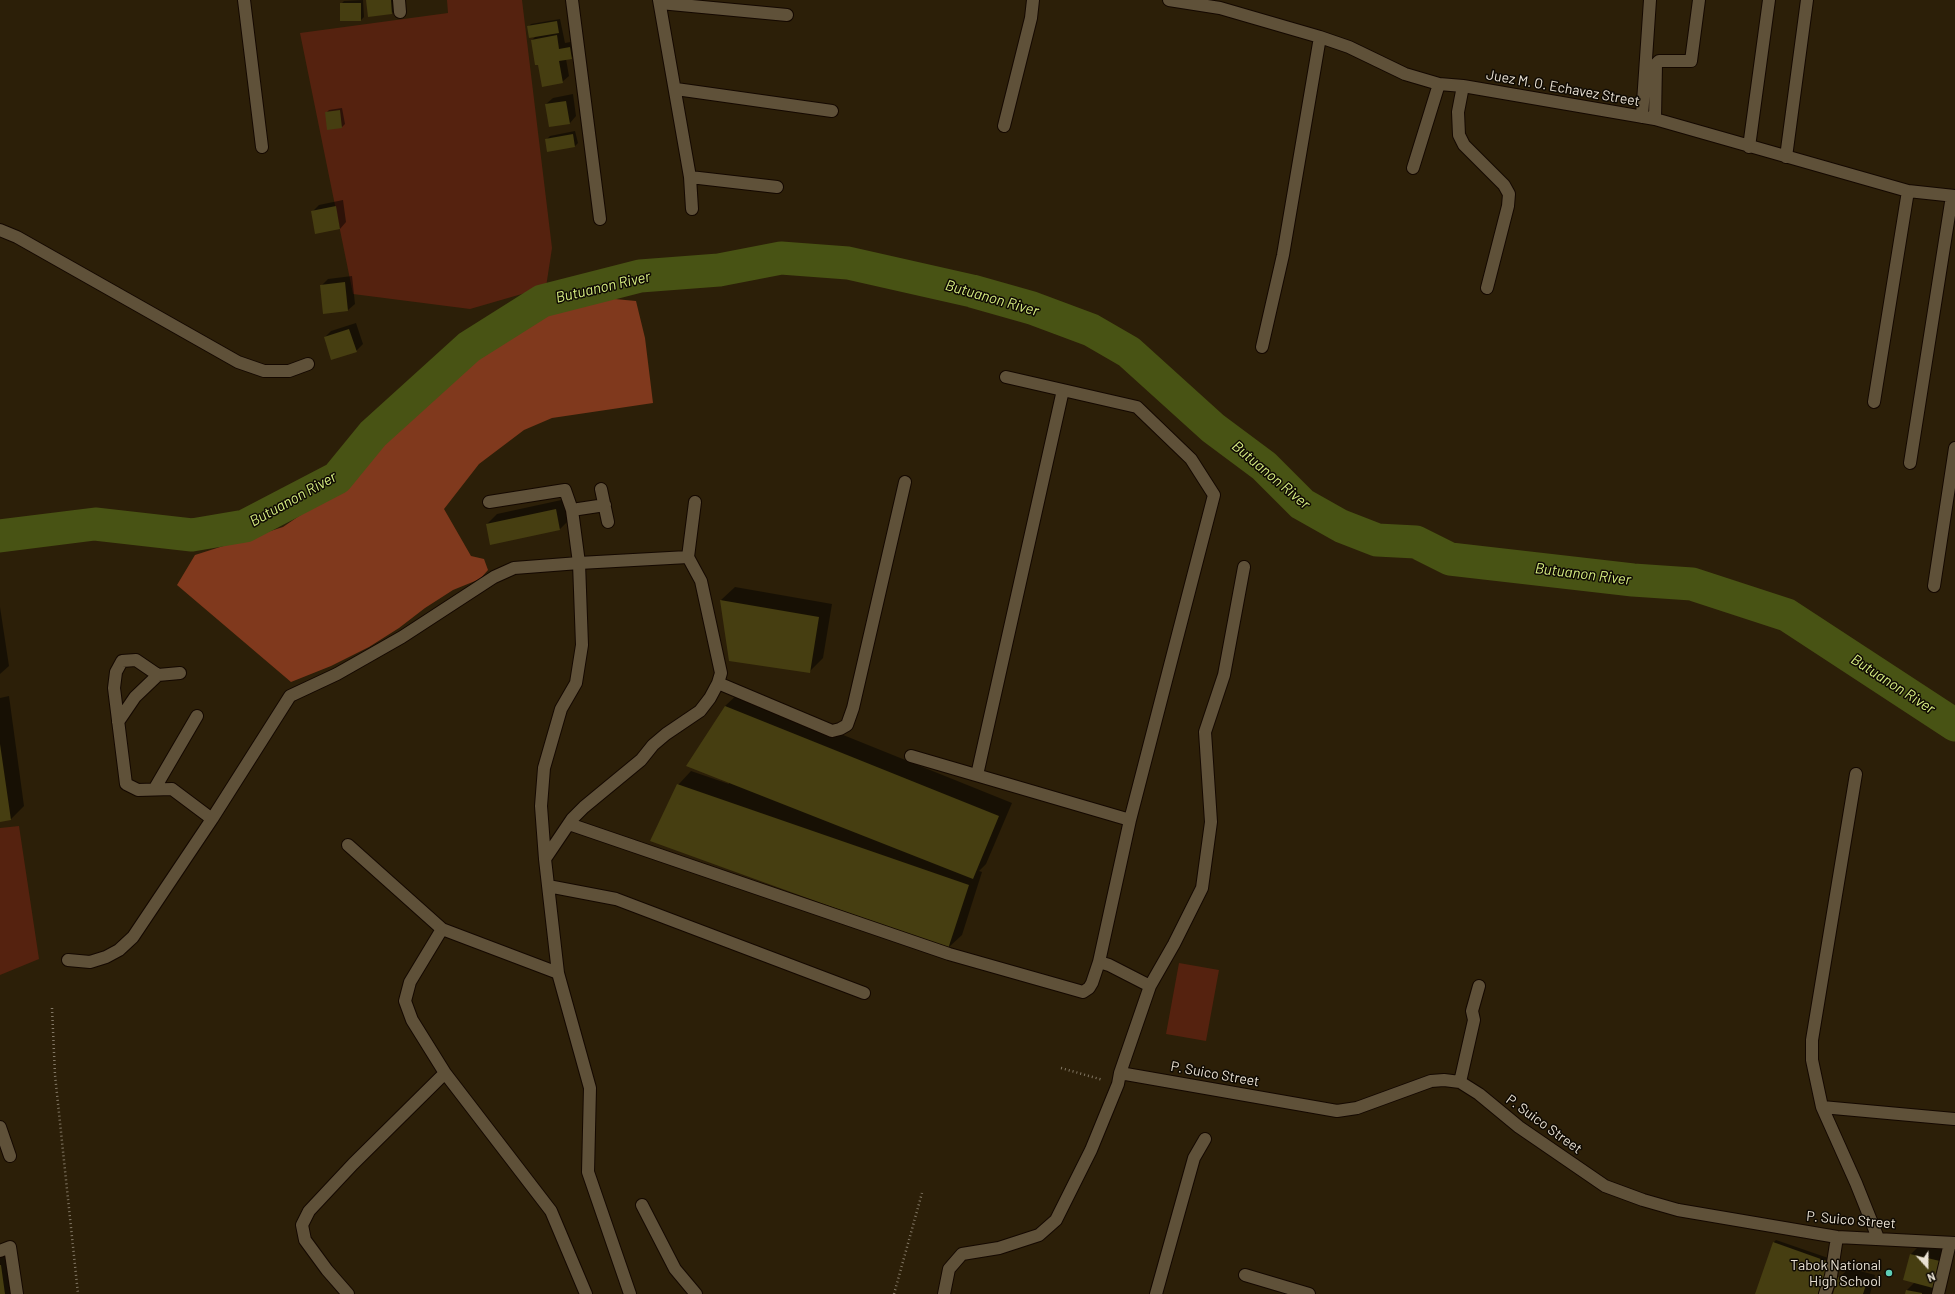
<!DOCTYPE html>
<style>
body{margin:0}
#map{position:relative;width:1955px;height:1294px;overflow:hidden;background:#2c1f08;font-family:Barlow,sans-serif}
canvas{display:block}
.north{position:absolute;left:1907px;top:1246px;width:40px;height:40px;-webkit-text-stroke:3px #0f0a03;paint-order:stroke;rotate:159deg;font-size:11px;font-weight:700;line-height:16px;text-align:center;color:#eae2d4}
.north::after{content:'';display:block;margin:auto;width:14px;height:18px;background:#eae2d4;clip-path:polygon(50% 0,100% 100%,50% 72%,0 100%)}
</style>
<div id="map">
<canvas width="1955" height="1294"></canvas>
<div class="north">N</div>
</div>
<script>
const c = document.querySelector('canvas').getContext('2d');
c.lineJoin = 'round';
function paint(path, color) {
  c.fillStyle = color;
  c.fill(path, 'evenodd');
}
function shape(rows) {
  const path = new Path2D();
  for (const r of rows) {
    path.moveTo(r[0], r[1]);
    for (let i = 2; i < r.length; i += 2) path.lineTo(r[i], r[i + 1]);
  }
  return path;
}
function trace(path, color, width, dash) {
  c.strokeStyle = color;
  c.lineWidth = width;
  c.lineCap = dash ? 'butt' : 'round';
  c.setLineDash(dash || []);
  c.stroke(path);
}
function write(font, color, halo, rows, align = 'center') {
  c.font = font + ' Barlow,sans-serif';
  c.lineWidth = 3;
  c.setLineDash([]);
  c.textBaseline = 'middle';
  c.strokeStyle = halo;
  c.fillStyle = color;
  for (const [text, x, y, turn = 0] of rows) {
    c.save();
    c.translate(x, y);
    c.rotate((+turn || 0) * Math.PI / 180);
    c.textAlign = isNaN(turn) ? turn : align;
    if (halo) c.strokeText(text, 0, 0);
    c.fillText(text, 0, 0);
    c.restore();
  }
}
paint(shape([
 [447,0,522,0,552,248,546,287,470,309,353,294,300,33,448,13],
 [19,826,39,959,0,975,0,828],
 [1179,963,1219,970,1206,1041,1166,1034]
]), '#55220f');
paint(shape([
 [604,298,636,301,645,338,653,403,552,418,524,430,479,464,444,509,471,556,484,559,488,570,480,579,453,590,425,608,399,628,369,647,331,666,291,682,177,585,195,555,283,527,347,483,384,436,444,379,516,325,543,310]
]), '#80391d');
paint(shape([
 [363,0,364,17,361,20,341,20,341,4,344,1],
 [367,0,398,0,398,6,392,13],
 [560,19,565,43,576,41,578,52,571,58,566,59,569,76,562,82,539,63,532,40,536,36,528,27,531,24],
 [573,94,576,116,570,123,546,104,553,98],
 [342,108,345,124,342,127,326,113,329,110],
 [575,131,578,143,575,146,547,139,550,136],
 [343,200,346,222,340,229,313,211,319,205],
 [352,276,355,304,348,310,324,313,321,286,328,279],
 [356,323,363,344,356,351,325,337,331,331],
 [566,499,570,519,560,529,491,543,487,524,497,514],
 [735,587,832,604,823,658,809,672,721,600],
 [0,607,9,666,0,674],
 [739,693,1012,803,986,864,979,871,982,872,962,935,948,948,678,785,691,771,729,784,725,706],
 [9,696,24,806,11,819,0,821,0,698],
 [1776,1240,1834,1260,1756,1294,1773,1243],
 [1921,1244,1950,1251,1937,1294,1906,1294,1907,1290,1915,1282,1904,1279,1911,1254],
 [10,1250,16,1294,0,1294,0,1254],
 [1849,1268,1875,1275,1870,1294,1834,1294,1839,1278]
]), '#0007');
trace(shape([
 [0,536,95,524,192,535,245,526,337,478,373,434,469,347,542,301,640,276,719,270,781,258,848,263,972,291,1032,308,1091,330,1129,352,1213,428,1264,466,1302,504,1341,526,1377,540,1416,542,1450,559,1633,580,1692,584,1787,615,1955,725]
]), '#485314', 33);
paint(shape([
 [366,0,391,0,392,14,368,17],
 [340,3,361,3,361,21,340,21],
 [557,21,559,33,529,38,527,26],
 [557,35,559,49,570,47,572,59,559,61,563,83,542,87,538,65,535,65,531,40],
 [566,101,570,124,549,127,545,104],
 [340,110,342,128,327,130,325,112],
 [573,134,575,147,547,152,545,139],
 [336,206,340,229,315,234,311,211],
 [345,282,348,311,323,314,320,285],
 [349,329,357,352,331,360,324,337],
 [556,509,560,530,490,545,486,524],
 [720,600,819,617,810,673,729,661],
 [725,706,999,816,973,879,686,766],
 [0,744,11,820,0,822],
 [677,784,969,885,948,949,650,841],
 [1773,1242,1832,1263,1821,1294,1755,1294],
 [1910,1254,1940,1261,1933,1288,1903,1280],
 [0,1265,1,1265,5,1294,0,1294],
 [1838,1277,1866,1285,1863,1294,1833,1294],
 [1906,1290,1922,1293,1922,1294,1905,1294]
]), '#463e11');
const minor = shape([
 [244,0,262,147],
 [399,0,400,12],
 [572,0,600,219],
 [659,0,690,177,692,209],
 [1169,0,1220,8,1320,37,1349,47,1405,74,1439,84,1463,86,1655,119,1908,191,1955,196],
 [660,3,787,15],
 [1463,86,1458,112,1459,135,1464,145,1504,185,1509,194,1508,206,1487,288],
 [676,89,832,111],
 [1642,117,1650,0],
 [1655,119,1656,64,1659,61,1691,61,1699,0],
 [1004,126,1031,18,1033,0],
 [1749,147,1769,0],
 [1786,157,1807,0],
 [1413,168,1439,84],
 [690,177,777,187],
 [0,230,17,237,238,362,264,371,289,371,308,364],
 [1262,347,1283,255,1320,37],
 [1874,402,1908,191],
 [1910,463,1952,196],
 [601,489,608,522],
 [489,502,565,490,572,510,579,563,582,645,576,683,561,709,544,768,541,806,545,859,558,973,590,1088,588,1172,630,1294],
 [572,510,605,505],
 [1934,586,1955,448],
 [158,675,136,660,122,661,116,672,114,688,126,784,138,790,172,789,212,819],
 [718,683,832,731,840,729,847,725,853,708,905,482],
 [118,722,135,697,158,675,180,673],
 [911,756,1130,820],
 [1856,774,1812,1040,1812,1060,1822,1107,1856,1183,1878,1238],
 [977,775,1063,390],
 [155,788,197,716],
 [569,824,949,954,1083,992,1089,988,1092,983,1099,962,1130,820,1214,495,1191,459,1137,407,1006,377],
 [348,845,442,929,558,973],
 [545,859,572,819,584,807,641,760,653,745,666,734,700,711,710,698,718,683,721,673,701,581,688,557,695,502],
 [548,886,616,899,864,993],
 [442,929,410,982,405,1001,412,1020,445,1073,551,1211,586,1294],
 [68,960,90,962,106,957,119,950,133,937,212,819,290,696,337,674,402,637,494,577,514,568,579,563,688,557],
 [1099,962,1109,965,1150,986],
 [1120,1073,1337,1111,1357,1108,1431,1081,1444,1080,1460,1082,1479,1094,1519,1127,1605,1186,1643,1200,1678,1210,1837,1237,1955,1243],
 [1460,1082,1474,1020,1472,1011,1479,986],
 [1822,1107,1954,1119],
 [0,1127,10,1156],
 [642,1205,675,1269,696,1294],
 [0,1251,10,1247,17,1294],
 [1245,1275,1309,1294],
 [348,1294,327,1270,305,1240,302,1225,309,1211,353,1164,445,1073],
 [944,1294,949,1269,962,1254,999,1248,1039,1235,1056,1220,1091,1150,1118,1084,1120,1073,1150,986,1174,944,1202,888,1211,822,1205,732,1224,675,1244,567],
 [1156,1294,1194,1158,1205,1139],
 [1825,1294,1831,1276,1837,1237],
 [1938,1294,1950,1243]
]);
trace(minor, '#140800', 14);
trace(shape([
 [52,1008,55,1075,78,1294],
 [1061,1068,1103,1080],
 [894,1294,922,1193]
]), '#837865', 2.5, [1, 3]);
trace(minor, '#5f5139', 12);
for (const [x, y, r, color] of [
 [1889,1273,4,"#5eceb7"]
]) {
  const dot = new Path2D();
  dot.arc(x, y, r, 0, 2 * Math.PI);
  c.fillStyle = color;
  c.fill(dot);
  trace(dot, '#0f0a03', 1.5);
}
write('14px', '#eae2d4', '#0f0a03', [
 ["Juez M. O. Echavez Street",1563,88,10],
 ["P. Suico Street",1215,1074,10],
 ["P. Suico Street",1544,1124,36],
 ["P. Suico Street",1851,1220,5]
]);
write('14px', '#eae2d4', '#0f0a03', [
 ["Tabok National",1881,1265],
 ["High School",1881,1281]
], 'right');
write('italic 15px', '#d6ed80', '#0f0a03', [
 ["Butuanon River",603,287,-13],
 ["Butuanon River",992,298,16],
 ["Butuanon River",1271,475,40],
 ["Butuanon River",293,499,-29],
 ["Butuanon River",1583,574,7],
 ["Butuanon River",1893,684,33]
]);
</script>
